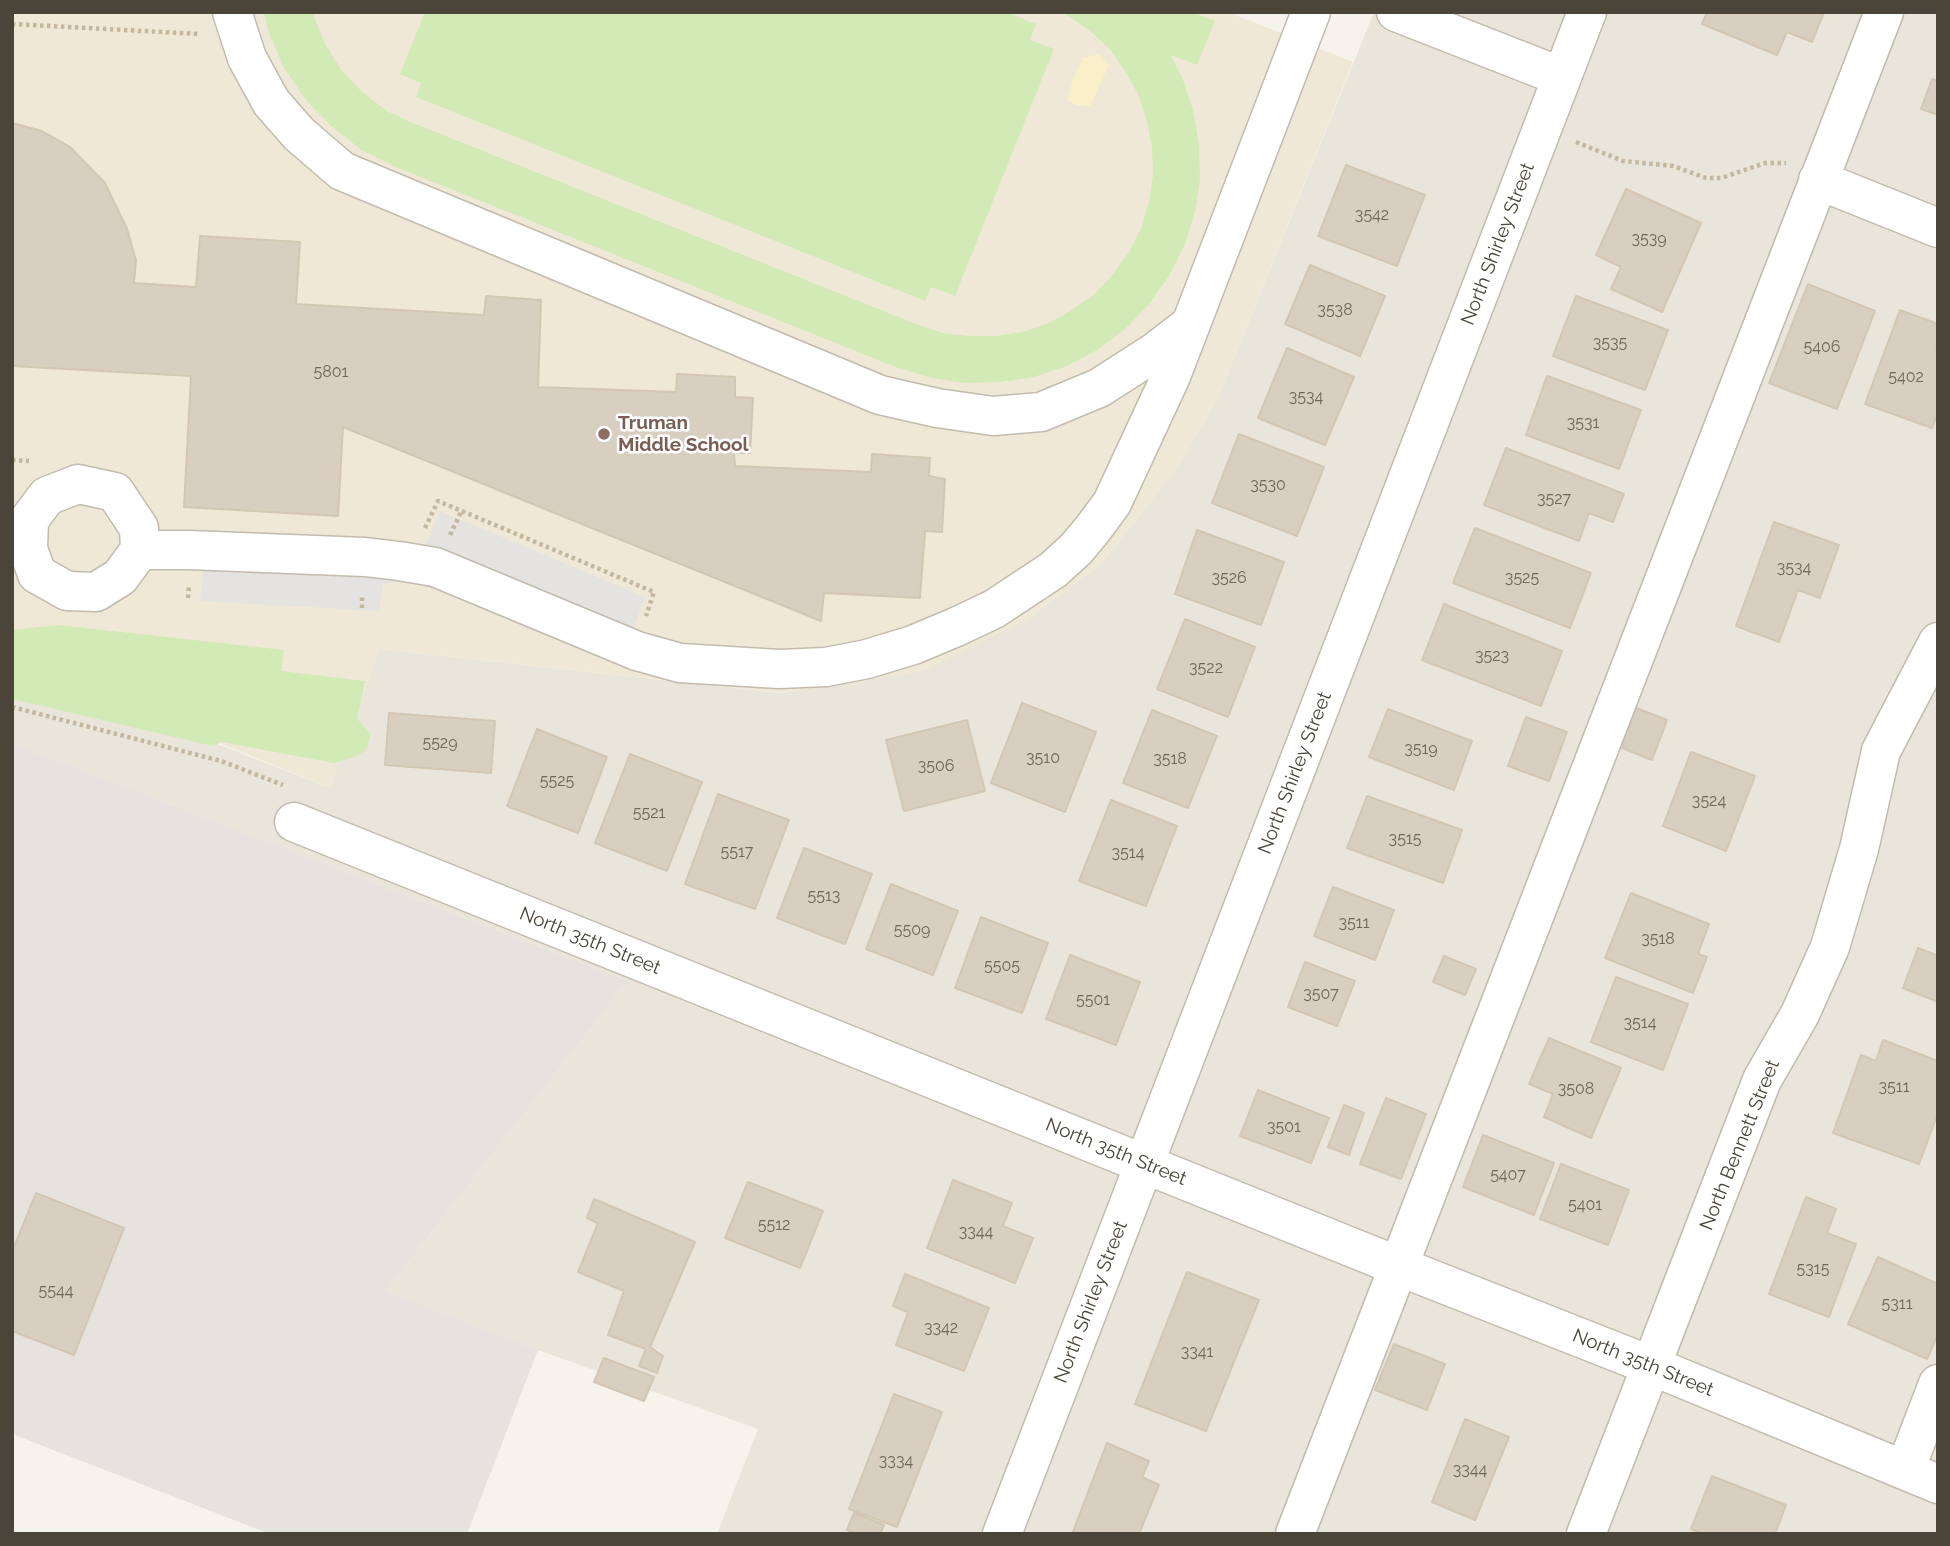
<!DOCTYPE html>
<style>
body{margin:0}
#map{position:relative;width:1950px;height:1546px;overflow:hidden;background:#f6f3ec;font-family:Raleway,sans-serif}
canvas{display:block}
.frame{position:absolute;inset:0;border:14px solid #4b4439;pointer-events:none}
</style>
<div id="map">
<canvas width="1950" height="1546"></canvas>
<div class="frame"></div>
</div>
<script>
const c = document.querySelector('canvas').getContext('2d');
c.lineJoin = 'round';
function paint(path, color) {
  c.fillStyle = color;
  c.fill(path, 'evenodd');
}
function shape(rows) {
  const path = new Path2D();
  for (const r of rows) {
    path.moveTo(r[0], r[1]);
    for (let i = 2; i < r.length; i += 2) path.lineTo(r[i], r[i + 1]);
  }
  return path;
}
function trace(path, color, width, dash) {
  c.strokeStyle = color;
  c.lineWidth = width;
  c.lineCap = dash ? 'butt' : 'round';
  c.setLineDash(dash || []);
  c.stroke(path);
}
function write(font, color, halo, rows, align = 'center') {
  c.font = font + ' Raleway,sans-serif';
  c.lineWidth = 5;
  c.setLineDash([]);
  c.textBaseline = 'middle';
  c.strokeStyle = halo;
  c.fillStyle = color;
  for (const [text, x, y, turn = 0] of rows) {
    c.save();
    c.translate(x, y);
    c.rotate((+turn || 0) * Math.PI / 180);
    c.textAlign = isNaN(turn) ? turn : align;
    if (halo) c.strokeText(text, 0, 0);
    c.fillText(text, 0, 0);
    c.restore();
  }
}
paint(shape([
 [1374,12,1938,12,1938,1534,717,1534,758,1429,538,1350,386,1291,628,981,12,743,12,664,330,788,379,649,782,693,1029,618,1103,562,1175,470,1218,398]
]), '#eae5da');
paint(shape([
 [12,743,628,981,386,1291,538,1350,467,1534,270,1534,12,1434]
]), '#e6e2dd');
paint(shape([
 [12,12,1228,12,1353,62,1218,398,1175,470,1103,562,1029,618,920,672,783,693,379,649,330,788,12,659]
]), '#efe8d6');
paint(shape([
 [264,12,312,12,325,44,342,71,362,92,387,111,413,123,916,324,942,333,969,336,996,336,1023,332,1049,323,1072,310,1095,294,1113,274,1129,252,1141,228,1149,202,1153,175,1152,147,1147,122,1139,96,1126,72,1110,49,1090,31,1062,12,1191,12,1215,21,1197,65,1171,55,1182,77,1193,110,1199,144,1200,179,1195,212,1184,246,1169,276,1149,304,1125,329,1097,350,1067,366,1034,377,1001,382,965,383,932,378,898,368,396,167,362,150,331,126,305,99,283,66,269,33],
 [425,12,1006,12,1036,24,1030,40,1054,49,955,296,931,287,925,301,416,97,421,83,400,74],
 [58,625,284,650,281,671,365,681,357,719,371,734,366,750,355,757,334,763,222,742,213,746,12,699,12,630]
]), '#d2eab5');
paint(shape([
 [1099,54,1109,65,1090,106,1076,105,1067,100,1072,81,1083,58]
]), '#f9efc9');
paint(shape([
 [440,511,645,597,621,663,567,644,424,585,398,582,383,584,379,611,200,601,203,572,196,570,183,533,422,545,427,542]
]), '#e5e3e0');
const building = shape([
 [1707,12,1824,12,1812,42,1787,32,1777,55,1702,24,1707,12],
 [1932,79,1938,81,1938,115,1921,109,1932,79],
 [12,123,42,131,70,147,105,183,127,229,136,260,134,283,196,287,200,236,300,242,296,304,484,315,486,296,541,300,538,387,676,392,677,374,735,377,735,397,753,398,750,453,734,453,735,466,871,472,872,454,930,458,929,476,945,479,942,532,925,531,920,598,824,593,821,621,343,427,338,516,184,507,191,376,12,366,12,123],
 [1346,165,1425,195,1397,266,1318,236,1346,165],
 [1626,189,1701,223,1662,312,1611,289,1621,267,1596,255,1626,189],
 [1310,265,1385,296,1360,356,1285,324,1310,265],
 [1808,284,1875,311,1837,409,1769,383,1808,284],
 [1576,296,1668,330,1645,390,1553,356,1576,296],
 [1900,310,1938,324,1938,343,1936,349,1938,350,1938,412,1932,428,1865,404,1900,310],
 [1287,348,1354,377,1325,445,1258,418,1287,348],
 [1547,376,1641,410,1619,469,1526,435,1547,376],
 [1239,434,1324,467,1297,536,1212,503,1239,434],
 [1506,448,1624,494,1613,522,1589,513,1579,541,1484,505,1506,448],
 [1774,522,1839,545,1820,598,1798,590,1779,642,1736,626,1774,522],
 [1475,528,1591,573,1570,628,1453,583,1475,528],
 [1197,530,1284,562,1261,625,1175,594,1197,530],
 [1444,604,1562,651,1541,706,1422,660,1444,604],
 [1185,619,1255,647,1228,717,1157,689,1185,619],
 [1022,703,1096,732,1065,812,991,783,1022,703],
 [1631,706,1667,720,1652,760,1615,745,1631,706],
 [1388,709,1472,741,1454,790,1369,757,1388,709],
 [1152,710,1217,736,1188,808,1123,783,1152,710],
 [389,713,495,721,491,773,385,765,389,713],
 [1526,717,1567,732,1549,781,1508,766,1526,717],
 [967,720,985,791,904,811,886,740,967,720],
 [537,729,607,757,578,833,507,806,537,729],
 [1691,752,1755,776,1726,851,1663,826,1691,752],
 [630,754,702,782,667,871,595,843,630,754],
 [718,794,789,820,755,909,685,884,718,794],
 [1367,796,1462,830,1443,883,1347,848,1367,796],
 [1111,800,1177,826,1146,906,1079,881,1111,800],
 [804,848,872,874,845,944,777,918,804,848],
 [891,884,958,911,933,975,866,949,891,884],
 [1333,887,1394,910,1375,960,1314,936,1333,887],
 [1631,893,1709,924,1698,954,1707,957,1693,993,1605,958,1631,893],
 [981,917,1048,943,1022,1013,955,988,981,917],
 [1918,948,1938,956,1938,1002,1903,988,1918,948],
 [1070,955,1140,982,1116,1045,1046,1019,1070,955],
 [1444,956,1476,969,1465,995,1433,982,1444,956],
 [1305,962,1355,981,1337,1026,1288,1007,1305,962],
 [1616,977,1688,1004,1663,1070,1591,1042,1616,977],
 [1549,1038,1621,1068,1591,1138,1544,1117,1553,1094,1529,1084,1549,1038],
 [1883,1040,1938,1061,1938,1113,1919,1164,1833,1133,1861,1055,1876,1061,1883,1040],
 [1258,1090,1329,1118,1311,1163,1240,1136,1258,1090],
 [1386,1098,1426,1114,1401,1179,1360,1164,1386,1098],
 [1344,1105,1364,1113,1349,1155,1328,1147,1344,1105],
 [1483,1135,1554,1163,1534,1215,1463,1187,1483,1135],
 [1561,1164,1629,1190,1608,1245,1540,1219,1561,1164],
 [953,1180,1012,1203,1003,1226,1033,1238,1015,1283,927,1248,953,1180],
 [748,1182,823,1211,800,1268,725,1238,748,1182],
 [36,1193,124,1228,74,1355,12,1331,12,1252,36,1193],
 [1806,1197,1836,1209,1827,1233,1856,1244,1829,1317,1769,1294,1806,1197],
 [594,1199,695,1242,650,1347,663,1356,657,1373,639,1366,646,1349,608,1335,624,1291,578,1272,598,1223,587,1218,594,1199],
 [1878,1257,1938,1284,1938,1334,1927,1359,1848,1324,1878,1257],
 [1187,1272,1259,1300,1206,1431,1135,1404,1187,1272],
 [905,1274,989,1308,964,1371,896,1345,908,1312,893,1306,905,1274],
 [1394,1344,1445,1364,1427,1410,1375,1390,1394,1344],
 [604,1358,654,1377,644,1401,594,1382,604,1358],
 [894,1394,942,1412,897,1527,849,1509,894,1394],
 [1465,1419,1509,1437,1475,1520,1432,1502,1465,1419],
 [1107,1443,1149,1461,1142,1477,1159,1485,1139,1534,1072,1534,1107,1443],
 [1712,1476,1786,1505,1775,1534,1703,1534,1691,1529,1712,1476],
 [854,1513,884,1525,880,1534,857,1534,847,1530,854,1513]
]);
paint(building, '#d8cfc1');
trace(building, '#d3c7b4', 2);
const minor = shape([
 [232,12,247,58,271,102,299,134,342,171,880,395,937,408,993,416,1041,412,1099,388,1155,352,1190,325],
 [1396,12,1562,77],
 [1818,180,1938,228],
 [78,484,115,492,139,528,140,550,120,577,96,592,67,591,37,574,28,549,29,520,47,496,78,484],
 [140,550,189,550,365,557,399,561,435,567,637,651,680,663,779,669,826,667,867,659,913,645,956,627,994,609,1053,570,1076,549,1092,530,1112,503,1171,376,1311,12],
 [294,822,1398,1266,1652,1366,1938,1484],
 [1905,1470,1938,1384],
 [1002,1534,1587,12],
 [1295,1534,1884,12],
 [1586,1534,1762,1080,1800,1014,1830,947,1859,849,1881,751,1938,642]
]);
trace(minor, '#c2bbae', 41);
trace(shape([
 [12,24,200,34],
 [1576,142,1623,161,1673,166,1706,178,1721,178,1765,163,1786,163],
 [12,460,29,461],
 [425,528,438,501,654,592,646,616],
 [450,535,461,512],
 [188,598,189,587],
 [362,608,362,594],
 [12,707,221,761,283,785]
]), '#c4b79f', 4.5, [3.5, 3.5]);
trace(minor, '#fff', 38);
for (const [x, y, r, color] of [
 [604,434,7,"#8d6e63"]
]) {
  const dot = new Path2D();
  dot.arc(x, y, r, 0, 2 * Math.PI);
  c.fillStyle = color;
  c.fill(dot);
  trace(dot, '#fff', 2.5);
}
write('16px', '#6e675b', null, [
 ["3542",1372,215],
 ["3539",1649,239],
 ["3538",1335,310],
 ["3535",1610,343],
 ["5406",1822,347],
 ["5801",331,372],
 ["5402",1906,377],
 ["3534",1306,397],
 ["3531",1583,423],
 ["3530",1268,485],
 ["3527",1554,499],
 ["3534",1794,568],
 ["3526",1229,578],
 ["3525",1522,578],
 ["3523",1492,656],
 ["3522",1206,668],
 ["5529",440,743],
 ["3519",1421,749],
 ["3510",1043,758],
 ["3518",1170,759],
 ["3506",936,766],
 ["5525",557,781],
 ["3524",1709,801],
 ["5521",649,813],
 ["3515",1405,839],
 ["5517",737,852],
 ["3514",1128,853],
 ["5513",824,896],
 ["3511",1354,923],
 ["5509",912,930],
 ["3518",1658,939],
 ["5505",1002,966],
 ["3507",1321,994],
 ["5501",1093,1000],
 ["3514",1640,1023],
 ["3511",1894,1087],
 ["3508",1576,1089],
 ["3501",1284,1127],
 ["5407",1508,1175],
 ["5401",1585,1205],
 ["5512",774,1225],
 ["3344",976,1232],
 ["5315",1813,1269],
 ["5544",56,1291],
 ["5311",1897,1304],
 ["3342",941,1328],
 ["3341",1197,1352],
 ["3334",896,1461],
 ["3344",1470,1470]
]);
write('19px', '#4b4439', '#fff', [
 ["North Shirley Street",1498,244,-69],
 ["North Shirley Street",1295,773,-69],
 ["North 35th Street",590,941,22],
 ["North Bennett Street",1740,1145,-68],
 ["North 35th Street",1116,1152,22],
 ["North Shirley Street",1091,1302,-69],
 ["North 35th Street",1643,1363,22]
]);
write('bold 19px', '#785e54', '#fff', [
 ["Truman",618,423],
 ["Middle School",618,445]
], 'left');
</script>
